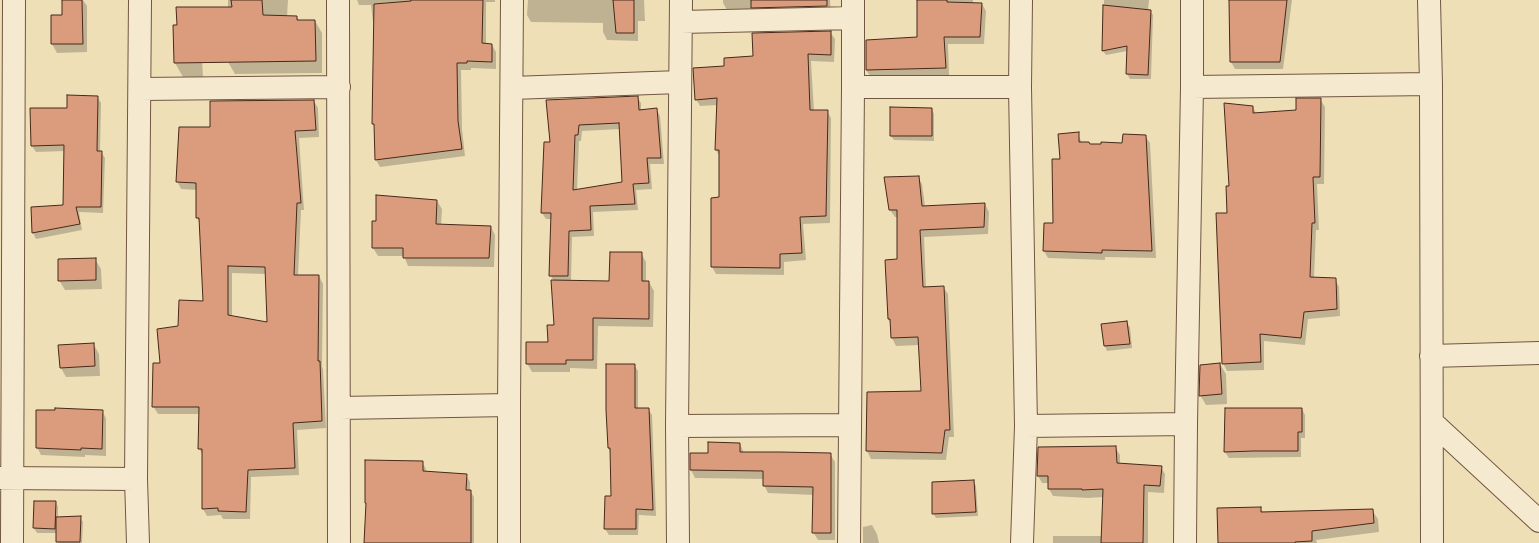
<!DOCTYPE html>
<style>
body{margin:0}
canvas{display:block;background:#efdfb7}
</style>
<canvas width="1539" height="543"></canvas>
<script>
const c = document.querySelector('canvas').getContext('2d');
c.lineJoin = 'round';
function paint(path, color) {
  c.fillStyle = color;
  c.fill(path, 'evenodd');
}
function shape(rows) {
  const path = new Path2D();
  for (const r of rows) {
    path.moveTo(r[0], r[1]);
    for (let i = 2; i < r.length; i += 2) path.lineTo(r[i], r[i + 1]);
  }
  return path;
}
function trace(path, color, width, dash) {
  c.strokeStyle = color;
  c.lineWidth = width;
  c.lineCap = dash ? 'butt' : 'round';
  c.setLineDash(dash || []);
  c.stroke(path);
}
paint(shape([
 [63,0,83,0,87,6,87,52,57,53,52,44,63,16],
 [228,0,288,0,287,17,297,17,299,21,315,21,322,33,322,73,235,74,228,62],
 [357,0,495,0,495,2,486,2,486,44,492,45,496,52,496,69,471,68,471,70,461,70,462,129,465,156,380,167,376,160,375,126,373,124,375,25,373,22,371,5,359,5],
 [528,0,644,0,645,21,638,21,638,41,607,40,603,32,603,23,531,22,527,15],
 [723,0,830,0,831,13,727,10,723,3],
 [918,0,973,0,973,4,982,4,986,11,984,44,948,44,949,75,871,77,866,70,866,41,918,38],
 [1104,0,1149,0,1148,10,1150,10,1153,15,1151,79,1130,79,1127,74,1127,51,1106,55,1103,51],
 [1230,0,1292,0,1283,69,1235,69,1231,62],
 [830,32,835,39,834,62,811,61,814,111,827,111,831,118,830,223,803,224,806,260,784,262,784,275,716,274,712,267,712,199,720,198,720,157,716,150,718,105,700,106,696,99,725,67],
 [201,40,203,77,183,77,175,63],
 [97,97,101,103,100,152,101,152,105,158,103,213,79,212,82,230,36,239,33,233,32,208,64,206,65,151,36,152,32,146,31,109,68,109],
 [637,97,641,103,641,111,657,110,660,116,664,164,650,164,652,189,636,190,638,210,593,212,594,236,572,237,571,281,610,282,641,253,646,262,646,282,649,282,654,291,653,327,598,326,597,369,570,368,570,372,532,372,527,363,549,343,555,326,554,281,550,275,552,219,546,219,542,213,551,143,547,101],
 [621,129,623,183,577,191,579,141,581,141,582,131],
 [1320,99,1325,107,1324,184,1317,184,1319,230,1316,230,1314,278,1335,279,1339,287,1340,316,1308,319,1305,345,1264,341,1264,370,1227,371,1223,363,1230,187,1253,107,1256,113,1297,111],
 [314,101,318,108,319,137,299,138,304,210,301,210,298,276,319,276,323,284,322,367,323,369,326,428,297,430,299,475,251,477,250,519,223,519,221,515,207,516,203,509,203,456,199,448,200,414,158,414,153,406,161,364,179,327,204,302,200,223,197,218,197,190,181,189,177,181,211,128],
 [232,273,266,274,268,323,232,317],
 [932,109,934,114,934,141,894,140,891,136],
 [1078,134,1082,143,1090,145,1123,144,1145,136,1150,143,1156,258,1105,257,1105,260,1048,258,1044,251,1054,224,1061,160],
 [918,177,922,184,925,206,985,204,989,212,988,234,924,237,926,288,943,287,948,294,954,437,949,437,946,460,871,459,867,451,868,393,922,392,920,345,896,346,892,338,891,324,888,319,898,260,898,217,895,217,890,210],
 [437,201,442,209,441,225,491,227,495,235,494,267,408,266,404,256,378,256,373,248,377,222],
 [95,259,101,269,102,289,65,290,59,280],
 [1127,323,1130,327,1132,348,1107,351,1105,346,1102,325],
 [94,345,99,354,100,376,66,377,61,368],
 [1220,364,1226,374,1227,404,1206,405,1200,395],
 [634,365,638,371,638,409,648,409,652,415,656,516,639,515,638,535,609,535,605,529,612,497,611,453,608,448],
 [1302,409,1305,415,1305,438,1301,438,1301,457,1229,458,1225,452],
 [102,411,106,418,106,456,85,455,85,457,41,455,37,447],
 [740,444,744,453,830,454,835,462,835,540,818,540,813,532,814,495,768,493,764,485,764,479,695,478,691,470,709,454],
 [1115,447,1120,455,1120,464,1161,467,1165,474,1164,493,1148,492,1148,543,1053,543,1053,536,1102,536,1104,497,1088,498,1053,496,1049,489,1049,483,1042,483,1038,476],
 [422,462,426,469,426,472,466,475,470,482,470,491,474,497,474,543,366,543,367,505,366,503],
 [973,481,976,486,978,516,936,518,933,513],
 [56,502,58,507,58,518,80,517,83,522,82,543,58,543,57,533,37,533,34,528],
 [1260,508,1264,513,1372,510,1378,519,1379,532,1316,540,1317,543,1219,543],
 [872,525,877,534,879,543,863,543,863,527]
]), '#0003');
const building = shape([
 [62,0,82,0,83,44,51,44,51,15,62,15,62,0],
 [231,0,262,0,263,15,297,16,297,20,315,20,316,61,174,63,173,25,177,25,176,7,232,7,231,0],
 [411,0,483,0,482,43,492,44,492,62,467,61,467,63,457,63,458,121,462,149,375,160,374,124,372,124,374,4,411,1,411,0],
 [613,0,634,0,634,33,616,33,613,0],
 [751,0,827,0,827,6,751,8,751,0],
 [917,0,947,0,947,2,982,3,980,37,944,37,946,68,866,70,866,40,917,37,917,0],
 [1229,0,1287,0,1280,62,1230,62,1229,0],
 [1103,5,1151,10,1148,75,1126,74,1127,46,1102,51,1103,5],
 [831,31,831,55,808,54,810,110,828,110,826,216,800,217,802,253,780,254,780,268,711,267,711,198,719,197,719,150,715,150,717,98,695,100,693,68,724,66,724,58,753,56,752,33,831,31],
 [67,95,98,96,97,151,102,151,101,207,76,207,80,224,32,233,31,207,63,205,64,145,31,146,30,108,67,108,67,95],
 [638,96,639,110,657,108,661,158,647,158,649,183,633,184,635,204,590,206,591,230,569,231,568,276,549,276,551,213,541,213,544,142,550,142,546,100,638,96],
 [619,123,622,182,573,190,575,135,578,135,579,125,619,123],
 [1296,98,1321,98,1320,177,1313,177,1315,223,1312,223,1310,277,1336,278,1337,309,1304,312,1301,338,1260,334,1261,362,1222,364,1216,213,1227,213,1226,186,1229,186,1224,103,1253,106,1253,113,1296,110,1296,98],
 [314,100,316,130,295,131,301,203,297,203,294,275,319,275,318,361,320,361,322,421,293,423,295,468,248,470,246,512,218,511,218,508,202,509,202,449,198,449,199,407,152,407,153,363,160,363,157,329,178,326,179,300,203,301,199,218,196,218,196,183,176,182,179,127,210,127,210,101,314,100],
 [228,266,265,267,267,322,228,315,228,266],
 [890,107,932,108,932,136,890,136,890,107],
 [1079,132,1079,142,1089,142,1090,144,1101,144,1101,142,1122,143,1123,134,1146,135,1152,251,1102,250,1102,253,1043,251,1044,223,1053,223,1052,159,1060,159,1058,134,1079,132],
 [919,176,922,206,985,203,984,227,920,230,923,287,944,286,950,430,945,430,942,453,866,451,867,392,921,391,918,337,891,338,890,319,888,319,885,260,897,259,897,210,889,210,884,177,919,176],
 [376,195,437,200,436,224,491,226,489,258,403,258,403,248,372,248,372,221,376,221,376,195],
 [610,252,642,252,642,281,649,281,649,319,593,318,593,360,566,360,566,364,526,364,526,342,548,342,547,325,554,325,551,280,609,281,610,252],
 [96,258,96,280,58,281,58,259,96,258],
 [1127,321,1130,344,1104,346,1101,324,1127,321],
 [94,343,95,366,60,368,58,345,94,343],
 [1220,363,1222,394,1199,396,1200,365,1220,363],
 [606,364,635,364,635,408,649,408,653,510,636,509,636,529,604,529,605,496,611,496,610,448,608,448,606,410,606,364],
 [55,408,103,410,102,449,81,448,81,450,36,448,36,410,55,410,55,408],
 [1225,408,1302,408,1302,432,1298,432,1298,451,1254,451,1224,452,1225,408],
 [708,442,740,443,740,452,780,452,831,453,831,533,812,533,813,487,763,486,763,471,690,470,690,453,708,453,708,442],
 [1116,446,1117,463,1162,466,1160,486,1144,485,1143,543,1101,543,1103,489,1082,490,1082,489,1048,489,1048,476,1037,476,1038,447,1116,446],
 [365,460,423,461,423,471,467,474,466,490,471,490,471,543,364,543,366,503,365,503,365,460],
 [974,480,976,512,932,514,932,482,974,480],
 [34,501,56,501,55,529,33,528,34,501],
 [1261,507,1261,512,1373,509,1374,523,1312,531,1312,541,1295,542,1295,543,1218,543,1217,508,1261,507],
 [81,516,80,542,56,542,56,517,81,516]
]);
paint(building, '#db9c7e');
trace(building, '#47291a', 1);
const minor = shape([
 [338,0,339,543],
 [1021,0,1020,87,1026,426,1022,543],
 [1429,0,1431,84,1432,543],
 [681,22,853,18],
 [853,87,1020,87],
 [1192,87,1431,84],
 [512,88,680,82],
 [140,89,339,87],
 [1431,356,1539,353],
 [340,408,509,405],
 [1432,422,1539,521],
 [677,426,849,425],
 [1026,426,1186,424],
 [0,478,136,479],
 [12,543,14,0],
 [138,543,136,479,140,0],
 [509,543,509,405,512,0],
 [678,543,677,426,681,0],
 [849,543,853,87,853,0],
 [1185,543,1186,424,1192,87,1192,0]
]);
trace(minor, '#715641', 24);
trace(minor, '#f5ead0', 22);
</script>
